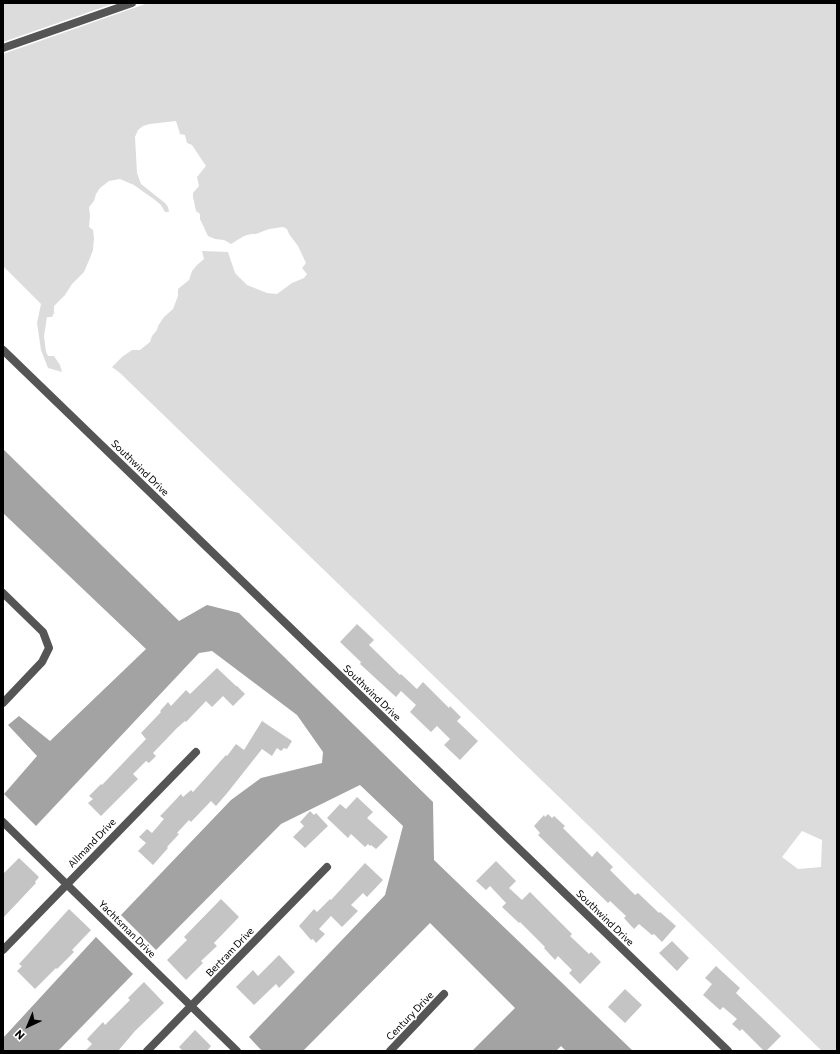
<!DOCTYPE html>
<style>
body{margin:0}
#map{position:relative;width:840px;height:1054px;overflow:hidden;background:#fff;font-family:Commissioner,sans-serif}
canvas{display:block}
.frame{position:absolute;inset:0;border:4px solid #000;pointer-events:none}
.north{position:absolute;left:8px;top:1006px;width:40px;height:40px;-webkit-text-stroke:3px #fff;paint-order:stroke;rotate:224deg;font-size:11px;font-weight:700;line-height:16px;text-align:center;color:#000}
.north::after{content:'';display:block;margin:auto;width:14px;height:18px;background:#000;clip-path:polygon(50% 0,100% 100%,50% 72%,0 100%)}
</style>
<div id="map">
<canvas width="840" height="1054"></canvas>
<div class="frame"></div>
<div class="north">N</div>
</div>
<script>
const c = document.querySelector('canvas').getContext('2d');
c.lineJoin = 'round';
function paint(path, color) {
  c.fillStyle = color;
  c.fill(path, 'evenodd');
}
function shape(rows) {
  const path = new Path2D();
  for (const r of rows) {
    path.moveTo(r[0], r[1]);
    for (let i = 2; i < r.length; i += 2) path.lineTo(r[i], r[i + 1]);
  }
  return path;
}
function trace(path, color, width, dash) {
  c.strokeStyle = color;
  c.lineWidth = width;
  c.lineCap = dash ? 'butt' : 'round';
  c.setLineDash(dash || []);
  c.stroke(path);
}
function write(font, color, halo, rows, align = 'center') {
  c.font = font + ' Commissioner,sans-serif';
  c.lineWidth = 3;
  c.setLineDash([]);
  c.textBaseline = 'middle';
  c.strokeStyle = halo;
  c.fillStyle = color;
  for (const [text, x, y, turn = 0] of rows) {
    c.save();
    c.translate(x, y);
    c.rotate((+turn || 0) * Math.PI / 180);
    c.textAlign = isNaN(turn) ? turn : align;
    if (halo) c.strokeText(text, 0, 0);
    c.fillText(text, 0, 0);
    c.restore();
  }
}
paint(shape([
 [3,3,115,3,3,42],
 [148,3,837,3,837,1051,822,1051,120,373,112,367,122,357,132,350,140,350,150,342,152,336,157,330,158,326,164,317,173,309,178,296,178,289,189,280,192,271,197,265,204,259,202,251,228,252,235,273,247,285,267,293,277,294,292,283,304,278,307,274,302,268,306,263,298,246,289,234,287,229,283,227,269,229,256,234,251,234,244,236,231,244,224,240,215,239,208,236,200,219,200,214,196,211,193,197,193,193,199,186,197,177,206,166,192,145,187,143,185,135,180,134,176,121,150,124,143,126,138,130,135,137,137,173,141,184,165,203,168,207,169,212,165,212,161,205,155,200,134,185,120,179,109,181,100,188,96,194,94,201,89,207,90,216,89,227,93,230,94,238,93,250,90,258,84,272,72,284,65,295,54,306,54,313,52,317,47,317,44,336,46,352,48,356,54,356,60,365,62,372,48,368,41,350,37,323,41,304,3,266,3,54],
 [802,831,822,840,821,867,798,869,782,857]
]), '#dcdcdc');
paint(shape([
 [3,449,179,621,207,605,239,613,433,802,434,860,633,1051,566,1051,561,1046,556,1051,472,1051,515,1008,430,923,303,1051,262,1051,249,1037,385,895,403,826,360,785,281,824,156,950,121,915,231,800,261,778,322,763,323,752,297,715,212,651,199,653,36,826,4,794,37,756,8,725,19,716,50,741,146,649,3,513],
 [96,937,133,974,58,1051,3,1051,3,1038]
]), '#a3a3a3');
paint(shape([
 [357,624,374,640,369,645,400,675,401,674,417,689,423,682,449,708,450,706,461,717,457,721,478,741,460,760,444,745,450,739,437,726,431,732,410,712,416,705,401,691,396,697,360,664,361,662,340,642],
 [217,668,236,686,237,686,245,694,233,706,223,696,212,707,206,701,186,722,185,721,177,728,153,753,156,756,149,763,146,761,133,774,138,779,101,816,88,803,93,799,89,796,101,784,102,785,146,739,141,733,161,712,160,711,168,702,171,706,186,690,190,694],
 [262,721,292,741,287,749,284,748,281,751,277,748,272,756,262,749,228,792,216,806,211,801,191,822,189,820,177,833,179,834,167,847,168,848,153,865,138,851,146,843,139,837,147,829,152,833,164,819,160,816,166,810,181,794,183,797,191,790,193,792,226,755,227,756,236,744,244,750],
 [357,797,373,812,367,818,388,837,376,849,371,845,370,846,368,844,365,847,351,834,348,838,327,818,340,804,346,809],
 [310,811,314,815,316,813,328,826,305,848,293,837,304,826,300,822],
 [548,814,552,818,554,816,565,826,563,828,592,857,597,851,613,867,610,870,635,895,638,893,659,913,660,912,676,926,662,942,654,934,652,935,639,924,634,929,624,918,626,916,610,901,608,903,538,835,540,833,534,826,544,815,545,817],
 [19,858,39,877,35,882,36,883,3,918,3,874],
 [496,861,516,881,509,888,522,900,530,892,572,934,570,936,589,954,591,952,601,962,580,984,569,973,572,970,558,956,555,960,544,948,545,947,520,922,519,923,502,907,506,903,490,886,486,890,476,881],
 [365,863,383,880,367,897,363,893,351,905,358,911,342,927,331,916,319,929,325,934,316,943,313,939,311,940,299,926,314,909,317,912,330,899,331,900],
 [221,899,239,917,214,943,217,946,201,961,203,963,186,980,167,960,187,940,184,937],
 [69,909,91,930,72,950,74,952,57,969,56,968,35,989,17,971,22,966,19,964],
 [672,941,689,958,677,971,659,953],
 [279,955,295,972,279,988,276,984,254,1005,236,987,253,970,258,976],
 [716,966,740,988,736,993,781,1036,766,1051,764,1051,742,1029,740,1031,732,1024,737,1019,723,1007,720,1010,703,995,712,984,705,978],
 [144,982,164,1003,135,1031,118,1051,85,1051,92,1044,87,1039,103,1022,105,1025,130,1000,128,998],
 [625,989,642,1005,625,1023,608,1007],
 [195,1030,211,1046,207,1051,183,1051,179,1047]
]), '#c4c4c4');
trace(shape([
 [3,350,728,1051],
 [3,593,43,632,49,648,42,662,3,703],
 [3,822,237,1051],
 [3,950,196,752],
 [147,1051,327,867],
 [390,1051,444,994]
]), '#555', 8);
trace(shape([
 [3,48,132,3]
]), '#555', 8);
write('10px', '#000', '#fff', [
 ["Southwind Drive",140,468,44],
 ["Southwind Drive",372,693,44],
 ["Allmand Drive",92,843,-46],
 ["Southwind Drive",605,918,44],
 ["Yachtsman Drive",127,929,45],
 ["Bertram Drive",230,952,-46],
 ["Century Drive",410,1016,-46]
]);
</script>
